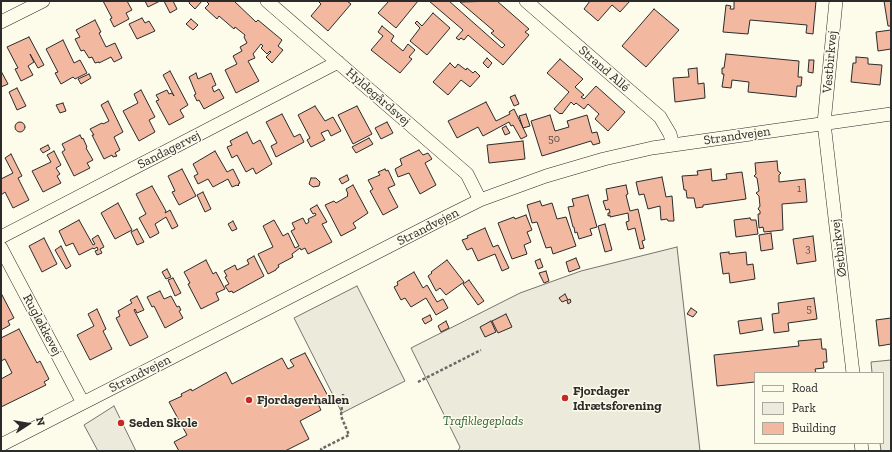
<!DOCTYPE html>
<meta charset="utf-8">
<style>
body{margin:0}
#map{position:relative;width:892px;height:452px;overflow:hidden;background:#fdfbea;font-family:"Zilla Slab",serif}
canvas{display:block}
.frame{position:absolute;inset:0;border:2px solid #2b2b2b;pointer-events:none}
.legend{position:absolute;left:754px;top:372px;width:130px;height:72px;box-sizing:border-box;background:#fdfbea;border:1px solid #a9a89e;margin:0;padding:5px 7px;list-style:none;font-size:12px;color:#2b2b2b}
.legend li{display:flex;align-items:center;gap:8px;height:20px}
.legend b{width:20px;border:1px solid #a9a89e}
.north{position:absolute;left:8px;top:404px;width:40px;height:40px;-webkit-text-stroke:3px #fdfbea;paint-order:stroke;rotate:78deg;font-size:11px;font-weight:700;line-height:16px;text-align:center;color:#2b2b2b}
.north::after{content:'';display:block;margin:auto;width:14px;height:18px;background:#2b2b2b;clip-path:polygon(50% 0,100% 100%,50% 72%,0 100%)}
</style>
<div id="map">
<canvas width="892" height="452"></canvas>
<div class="frame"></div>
<ul class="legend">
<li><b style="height:5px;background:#fdfbea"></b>Road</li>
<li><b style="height:11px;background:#ecebdb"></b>Park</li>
<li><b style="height:11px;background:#f2b8a0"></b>Building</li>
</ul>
<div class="north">N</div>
</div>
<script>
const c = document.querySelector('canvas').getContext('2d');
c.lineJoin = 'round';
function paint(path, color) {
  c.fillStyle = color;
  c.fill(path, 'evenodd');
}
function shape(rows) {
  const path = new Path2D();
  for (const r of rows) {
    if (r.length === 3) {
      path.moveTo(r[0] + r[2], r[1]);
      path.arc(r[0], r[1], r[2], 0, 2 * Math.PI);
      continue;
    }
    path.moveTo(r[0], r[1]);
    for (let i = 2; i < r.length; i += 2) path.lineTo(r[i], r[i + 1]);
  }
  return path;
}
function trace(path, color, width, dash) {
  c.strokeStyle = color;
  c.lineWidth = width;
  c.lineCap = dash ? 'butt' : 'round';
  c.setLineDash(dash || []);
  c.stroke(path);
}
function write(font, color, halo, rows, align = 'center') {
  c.font = font + ' "Zilla Slab",serif';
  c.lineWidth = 3;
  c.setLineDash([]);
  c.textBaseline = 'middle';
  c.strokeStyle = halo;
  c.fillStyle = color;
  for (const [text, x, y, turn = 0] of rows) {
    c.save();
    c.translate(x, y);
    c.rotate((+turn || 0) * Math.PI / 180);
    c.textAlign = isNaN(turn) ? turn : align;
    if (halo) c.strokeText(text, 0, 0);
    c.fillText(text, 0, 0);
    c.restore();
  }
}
const green = shape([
 [677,247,700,451,458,451,460,447,411,348,520,293,581,271,677,247],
 [114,406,136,451,98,451,84,425,114,406]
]);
paint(green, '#ecebdb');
trace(green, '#74746e', 1);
const parking = shape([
 [357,286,405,381,342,413,294,318,357,286],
 [891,360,891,451,881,451,880,443,883,443,883,373,872,373,871,362,891,360]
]);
paint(parking, '#eceadb');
trace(parking, '#74746e', 1);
const building = shape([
 [103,1,127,1,132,10,126,13,129,19,114,27,110,19,112,18,103,1],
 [145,1,160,1,148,7,145,1],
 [164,1,173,1,177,9,170,13,164,1],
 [190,1,202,1,195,9,189,3,190,1],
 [208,1,234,1,256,22,258,20,282,40,278,46,283,50,272,63,266,57,271,52,270,51,267,54,261,48,263,46,261,44,253,54,255,58,248,61,259,81,236,93,225,70,237,64,233,56,242,51,240,47,247,43,244,37,245,35,235,27,234,29,219,16,217,19,205,8,209,4,207,2,208,1],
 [318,1,347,1,351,4,328,31,311,16,321,4,318,1],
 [389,1,418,1,396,28,378,13,389,1],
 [429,1,449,1,502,48,505,45,491,33,494,31,460,2,497,1,529,29,525,32,529,35,503,65,468,35,464,40,461,38,459,40,456,38,463,30,429,1],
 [590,1,630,1,620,12,612,5,598,21,584,9,590,1],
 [734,1,816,1,813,34,806,33,807,25,750,20,748,34,723,32,726,5,731,6,730,9,734,9,734,1],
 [884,1,891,1,891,26,888,26,884,1],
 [654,9,679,30,646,67,622,46,654,9],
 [433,13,450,28,427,55,410,41,420,28,415,23,417,21,422,26,433,13],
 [142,18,145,23,149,21,155,31,137,39,129,24,142,18],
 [191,19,198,25,193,30,186,24,191,19],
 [95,20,101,32,99,33,106,47,115,43,122,58,114,62,111,57,99,63,99,62,95,63,92,57,89,58,84,50,81,51,75,39,80,37,76,30,95,20],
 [382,26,394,36,391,41,403,51,408,44,415,50,409,57,412,59,400,73,371,50,383,36,378,32,382,26],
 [891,30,891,49,878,51,876,32,891,30],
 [29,37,44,65,38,68,30,54,34,62,28,66,33,75,21,81,15,69,18,68,7,47,29,37],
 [63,40,74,63,80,60,87,73,75,79,73,77,61,84,55,73,58,72,46,49,63,40],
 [726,54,799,61,798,77,802,77,801,86,797,86,796,97,748,92,749,82,732,80,731,88,722,87,724,74,722,74,722,68,724,68,726,54],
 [856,57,868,58,868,64,882,65,880,85,851,82,853,63,856,63,856,57],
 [487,58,492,63,488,68,483,63,487,58],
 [560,59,583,79,575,87,584,95,581,97,584,99,596,86,625,112,608,131,595,119,599,114,588,104,584,109,576,103,574,105,571,102,562,114,561,113,560,114,554,109,569,92,547,73,560,59],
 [809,60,814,60,813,73,808,72,809,60],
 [450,63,455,68,458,64,466,70,467,68,473,73,475,71,480,76,470,87,461,80,448,95,433,82,450,63],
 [697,68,698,84,704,83,705,98,675,102,673,78,689,77,688,69,697,68],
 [1,71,8,84,1,87,1,71],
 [170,71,188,105,180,110,184,117,169,125,156,101,159,100,156,95,167,90,169,94,172,93,174,96,163,75,170,71],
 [196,73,198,79,211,73,216,85,212,87,214,92,219,89,224,98,204,109,199,100,197,101,194,95,196,94,189,77,196,73],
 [89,74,91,78,81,84,78,79,89,74],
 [17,88,26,106,17,110,9,92,17,88],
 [141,90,155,117,149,120,155,132,139,141,123,111,138,103,134,94,141,90],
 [515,95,519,104,514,106,510,97,515,95],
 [108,101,123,132,114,137,120,150,115,153,117,156,113,157,112,155,104,159,92,135,94,135,90,129,102,123,103,124,109,121,101,105,108,101],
 [486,102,496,121,510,114,509,112,514,109,527,136,521,139,513,125,511,126,509,122,483,136,478,127,457,138,448,121,486,102],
 [63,103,66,111,60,113,56,105,63,103],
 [315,106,325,121,333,117,341,131,331,136,328,130,321,133,325,140,311,147,307,140,310,138,298,115,315,106],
 [357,106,372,134,353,144,338,115,357,106],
 [282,114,294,137,300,134,304,142,276,157,271,146,277,143,266,122,282,114],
 [526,114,530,126,523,128,519,116,526,114],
 [550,115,555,131,569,127,567,121,587,115,592,133,597,132,600,143,593,145,591,141,542,156,531,121,550,115],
 [20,127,5],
 [387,122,393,133,381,139,375,128,387,122],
 [506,126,510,133,505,135,502,128,506,126],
 [247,132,253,144,260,140,272,164,256,174,253,168,246,172,237,155,232,158,227,147,232,145,230,141,247,132],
 [80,135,82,139,83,138,87,147,86,148,93,160,87,163,90,168,74,176,62,152,65,150,62,144,80,135],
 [369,138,373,144,356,153,352,147,369,138],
 [523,141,525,159,489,163,487,145,523,141],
 [48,145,50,149,43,153,40,149,48,145],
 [419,150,423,155,428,153,432,159,425,163,436,185,420,194,409,173,398,177,395,169,402,165,400,159,419,150],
 [54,151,61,165,56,168,60,174,57,176,61,183,43,192,32,171,51,162,47,155,54,151],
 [215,151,227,172,233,169,240,183,238,184,239,185,238,186,237,185,232,187,228,179,213,187,208,179,198,184,194,176,198,174,193,164,215,151],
 [11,154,22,176,18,178,29,200,13,208,5,192,1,195,1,179,13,173,5,158,11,154],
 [777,161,778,171,781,173,779,175,779,182,805,179,807,202,782,204,783,230,764,232,763,227,759,228,758,214,760,214,760,211,758,209,760,206,759,196,756,193,759,191,757,178,754,176,756,174,755,163,777,161],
 [182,169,196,196,179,205,172,192,175,191,168,176,182,169],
 [385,169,386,171,388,170,395,185,388,188,398,207,383,215,370,191,373,189,368,180,380,175,378,172,385,169],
 [711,169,712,181,727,179,726,174,742,172,746,199,703,205,703,207,696,208,694,198,687,198,686,190,684,190,682,176,698,175,697,171,711,169],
 [347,175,349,180,342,184,339,179,347,175],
 [662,177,666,197,672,196,674,221,668,221,667,219,661,220,660,206,648,209,644,194,639,195,636,182,662,177],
 [311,178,316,178,320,182,319,186,313,187,309,184,311,178],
 [353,185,368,213,353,223,356,228,341,236,325,205,334,201,336,203,348,196,347,195,348,194,346,189,353,185],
 [626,185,628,194,626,195,630,211,638,209,645,240,642,241,644,248,640,249,635,228,628,230,626,222,629,221,628,213,610,217,610,215,608,216,608,213,610,213,609,209,606,210,603,201,608,200,606,189,626,185],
 [152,186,166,211,165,213,170,210,178,226,172,229,166,217,155,224,159,233,150,238,139,218,146,214,136,194,152,186],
 [203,192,211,209,205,212,197,195,203,192],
 [588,195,597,227,590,229,592,235,579,239,577,232,575,233,574,227,573,227,568,207,574,206,572,199,588,195],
 [540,201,542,206,552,203,557,219,566,217,576,246,553,254,551,247,546,248,537,222,532,223,527,205,540,201],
 [118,203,132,230,115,239,101,213,118,203],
 [317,205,327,222,322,224,332,242,308,254,305,248,301,250,300,248,292,254,293,257,278,265,279,267,276,269,276,270,268,274,258,254,273,247,263,226,274,220,283,236,288,233,295,248,299,246,291,231,295,229,292,223,303,218,306,224,309,222,308,219,316,215,315,213,313,214,310,209,317,205],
 [526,215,532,230,527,232,531,242,524,245,527,254,512,259,498,223,514,217,515,219,526,215],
 [750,218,751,220,756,220,758,234,736,237,734,220,750,218],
 [79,220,93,245,95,244,92,239,98,235,104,247,100,249,102,253,97,255,95,251,98,250,97,247,94,249,93,248,79,255,73,243,66,246,59,231,79,220],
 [233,221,237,229,232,231,228,224,233,221],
 [605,224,612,250,605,252,598,226,605,224],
 [485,228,493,247,498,245,509,268,502,271,495,254,478,261,472,248,467,250,462,240,468,238,467,236,485,228],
 [137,229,144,242,137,245,131,232,137,229],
 [771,233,773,249,761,251,759,235,771,233],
 [813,236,816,261,797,264,793,239,813,236],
 [44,238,57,264,42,272,29,246,44,238],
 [61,246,71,266,66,269,55,250,61,246],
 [729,252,729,254,746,252,747,265,753,264,755,279,730,283,729,273,723,274,720,253,729,252],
 [254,256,264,276,233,293,232,291,229,292,225,286,229,284,225,277,227,276,224,271,235,265,237,270,249,264,247,260,254,256],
 [576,258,580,268,569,272,566,262,576,258],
 [540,259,543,267,538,269,535,261,540,259],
 [206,260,213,274,216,272,225,289,216,293,219,300,201,309,188,284,190,283,184,272,206,260],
 [447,260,464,282,446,295,440,288,436,291,428,276,432,273,431,272,447,260],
 [167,269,171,277,166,279,162,272,167,269],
 [546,271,549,281,544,283,539,273,546,271],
 [414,272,423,288,427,285,437,302,443,299,448,308,436,315,426,298,411,307,405,298,401,300,394,287,398,285,397,282,414,272],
 [173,278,181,293,175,296,168,280,173,278],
 [469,280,484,301,478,305,463,284,469,280],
 [160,291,164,299,171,296,177,307,179,306,181,310,179,311,183,318,165,328,154,306,152,307,147,297,160,291],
 [1,293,14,318,8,321,10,325,1,330,1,293],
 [565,294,568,300,570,299,571,302,568,304,567,300,562,302,559,298,565,294],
 [137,296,144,310,137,313,135,309,134,310,148,337,130,346,116,318,120,316,118,311,132,303,130,300,137,296],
 [814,298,817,319,788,323,789,331,774,333,772,314,779,313,778,303,814,298],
 [691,308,697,312,693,317,687,314,691,308],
 [97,309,106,329,103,331,112,349,90,360,77,335,94,326,88,314,97,309],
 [506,314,512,327,498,333,492,321,506,314],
 [430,315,432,320,425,324,422,319,430,315],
 [761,318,763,330,740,334,738,321,761,318],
 [891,318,891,344,879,346,876,320,891,318],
 [446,321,449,328,441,332,438,326,446,321],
 [491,321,496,332,485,337,480,327,491,321],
 [19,329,37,363,40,361,49,379,44,382,46,385,1,407,1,379,12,373,5,359,1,361,1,338,19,329],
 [821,339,822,349,826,349,827,362,823,362,824,368,815,369,816,373,755,373,755,382,717,386,714,355,799,346,798,341,821,339],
 [305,353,329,398,318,404,321,410,300,421,309,439,285,451,179,451,174,442,187,435,169,402,182,396,181,394,191,389,192,391,226,372,232,384,282,358,288,369,294,366,290,360,305,353]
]);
paint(building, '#f2b8a0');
trace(building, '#2b2b2b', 1);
const minor = shape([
 [267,1,467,174,480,200],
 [526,1,660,117,670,134,673,145],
 [836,1,824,123,853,373],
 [1,22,43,1],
 [1,237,338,62],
 [1,248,83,403],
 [861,443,862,451],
 [1,445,446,217,480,200,546,176,604,159,652,148,891,114]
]);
trace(minor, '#2b2b2b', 14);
trace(shape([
 [418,382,481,350],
 [322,451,321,449,349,435,341,416,343,394]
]), '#6a6964', 2.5, [3, 2]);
trace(minor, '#fdfbea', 13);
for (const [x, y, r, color] of [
 [565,398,4,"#c62828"],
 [249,400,4,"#c62828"],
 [121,423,4,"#c62828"]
]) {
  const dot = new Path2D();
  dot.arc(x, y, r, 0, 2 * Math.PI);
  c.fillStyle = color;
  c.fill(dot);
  trace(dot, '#fdfbea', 1.5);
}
write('11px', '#5d4e48', null, [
 ["50",554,139],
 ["1",799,189],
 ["3",808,249],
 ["5",809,309]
]);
write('13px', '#2b2b2b', '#fdfbea', [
 ["Vestbirkvej",830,62,-85],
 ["Strand Allé",604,69,41],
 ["Hyldegårdsvej",378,97,41],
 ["Strandvejen",737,136,-8],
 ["Sandagervej",169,150,-27],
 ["Strandvejen",428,227,-27],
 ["Østbirkvej",839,248,-97],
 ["Rugløkkevej",42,325,62],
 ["Strandvejen",140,374,-27]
]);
write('bold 13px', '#2b2b2b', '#fdfbea', [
 ["Fjordager",573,391],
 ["Idrætsforening",573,406],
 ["Fjordagerhallen",257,400],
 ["Seden Skole",129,423]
], 'left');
write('italic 13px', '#34623c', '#fdfbea', [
 ["Trafiklegeplads",483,421]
]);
</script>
